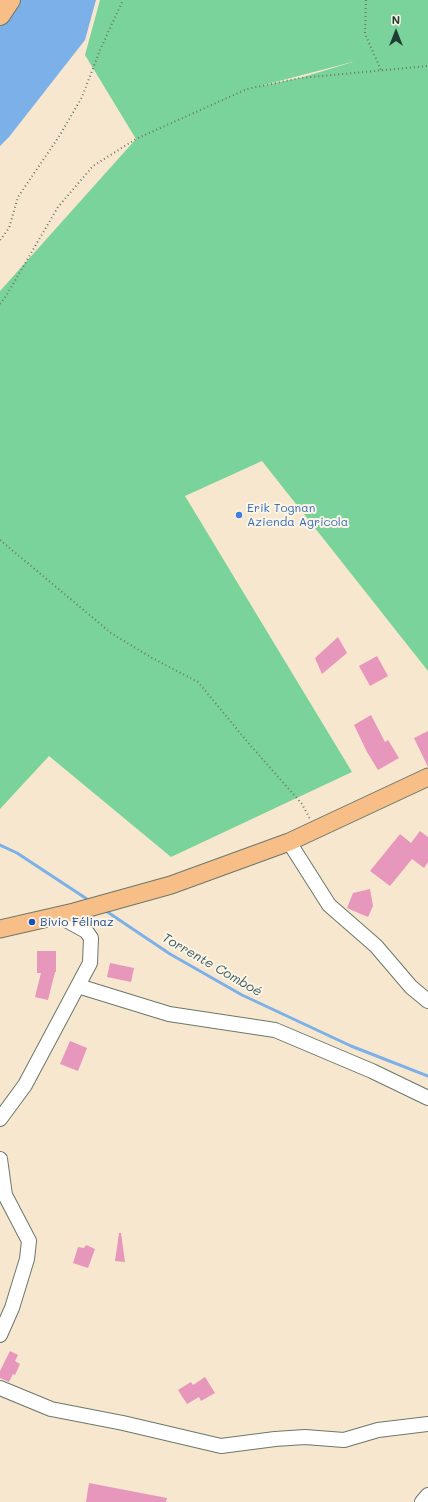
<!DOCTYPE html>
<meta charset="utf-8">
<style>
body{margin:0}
#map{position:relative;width:428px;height:1502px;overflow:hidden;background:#f7e7cf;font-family:Mali,sans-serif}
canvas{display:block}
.north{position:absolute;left:376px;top:12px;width:40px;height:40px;-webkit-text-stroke:3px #fcf5e5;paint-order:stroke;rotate:0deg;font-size:11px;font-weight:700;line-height:16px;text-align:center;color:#1f3d34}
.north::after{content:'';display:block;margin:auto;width:14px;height:18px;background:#1f3d34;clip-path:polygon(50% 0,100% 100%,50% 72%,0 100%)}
</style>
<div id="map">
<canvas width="428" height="1502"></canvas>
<div class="north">N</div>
</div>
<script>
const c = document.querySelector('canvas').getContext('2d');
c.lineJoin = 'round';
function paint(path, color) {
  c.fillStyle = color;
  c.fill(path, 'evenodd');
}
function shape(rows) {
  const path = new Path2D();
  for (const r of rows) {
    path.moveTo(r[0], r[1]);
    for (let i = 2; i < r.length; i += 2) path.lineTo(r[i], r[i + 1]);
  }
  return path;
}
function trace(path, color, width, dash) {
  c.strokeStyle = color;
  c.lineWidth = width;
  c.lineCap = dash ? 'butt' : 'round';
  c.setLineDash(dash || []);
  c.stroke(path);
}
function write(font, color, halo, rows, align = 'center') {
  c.font = font + ' Mali,sans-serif';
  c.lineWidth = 4;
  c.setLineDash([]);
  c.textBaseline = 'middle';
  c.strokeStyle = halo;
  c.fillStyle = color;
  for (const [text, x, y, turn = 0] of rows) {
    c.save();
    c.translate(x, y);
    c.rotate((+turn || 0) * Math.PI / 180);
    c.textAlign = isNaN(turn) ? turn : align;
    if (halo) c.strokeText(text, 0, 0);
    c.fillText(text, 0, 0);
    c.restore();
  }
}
paint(shape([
 [100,0,428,0,428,671,262,461,185,496,352,772,171,857,49,756,0,809,0,291,136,139,85,55],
 [356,61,300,78,260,86]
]), '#79d39a');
paint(shape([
 [9,0,96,0,85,40,9,137,0,146,0,23]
]), '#7bb0e9');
trace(shape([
 [0,845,17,853,90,901],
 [103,909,170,954,242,995,351,1046,428,1076]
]), '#7bb0e9', 3);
paint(shape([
 [338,637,347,653,322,674,315,658],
 [377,656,388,676,370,686,359,666],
 [371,715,385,742,388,740,399,758,378,770,367,752,354,725],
 [428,731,428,767,414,738],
 [420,831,428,837,428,862,424,868,412,859,390,886,370,871,400,834,411,843],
 [370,889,373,906,368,917,347,908,353,893],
 [37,951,56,951,56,972,55,972,48,1000,35,997,41,973,37,973],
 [110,963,134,968,131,982,107,977],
 [70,1041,87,1048,78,1071,60,1064],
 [119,1233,121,1233,125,1262,115,1261],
 [86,1245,95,1249,88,1268,73,1263,78,1247,84,1248],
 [10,1351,18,1355,15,1361,20,1364,15,1375,13,1374,9,1382,0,1378,0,1371],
 [205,1377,215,1393,201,1401,199,1397,187,1404,178,1390,191,1382,193,1385],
 [89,1483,167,1498,166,1502,86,1502]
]), '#e796bc');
const minor = shape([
 [289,842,329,905,376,946,411,987,428,1001],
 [78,986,169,1014,275,1030,372,1071,428,1098],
 [0,1119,25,1085,90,963,91,938,86,931,66,920,63,915],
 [0,1159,5,1195,29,1241,27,1259,12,1308,0,1335],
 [0,1388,51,1409,123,1423,221,1446,275,1439,305,1437,344,1440,378,1430,428,1424],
 [422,1502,428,1495]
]);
const major = shape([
 [0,929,74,912,171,885,289,842,428,777]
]);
const highway = shape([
 [0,15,10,0]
]);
trace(minor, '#6b786a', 16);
trace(major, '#6b786a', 19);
trace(highway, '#6b786a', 22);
trace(shape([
 [366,0,365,34,381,70],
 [0,240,9,228,18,197,60,135,82,97,100,50,123,0],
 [0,304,6,296,58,207,93,166,136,139,247,89,300,78,428,66],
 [0,540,111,633,152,658,198,682,250,745,302,804,310,819]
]), '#6b786a', 2, [1, 3]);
trace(minor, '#fff', 14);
trace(major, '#f7be88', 17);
trace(highway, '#f7be88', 20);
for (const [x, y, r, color] of [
 [239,515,4,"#3f7fe0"],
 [32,922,4,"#1a4fb4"]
]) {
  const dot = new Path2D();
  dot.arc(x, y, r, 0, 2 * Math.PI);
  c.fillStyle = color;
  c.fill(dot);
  trace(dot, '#fcf5e5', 1.5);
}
write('12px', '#366cbe', '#fcf5e5', [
 ["Erik Tognan",247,508],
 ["Azienda Agricola",247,522]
], 'left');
write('12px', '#164399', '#fcf5e5', [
 ["Bivio Félinaz",40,922]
], 'left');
write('italic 13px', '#365a61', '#fcf5e5', [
 ["Torrente Comboé",212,965,30]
]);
</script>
